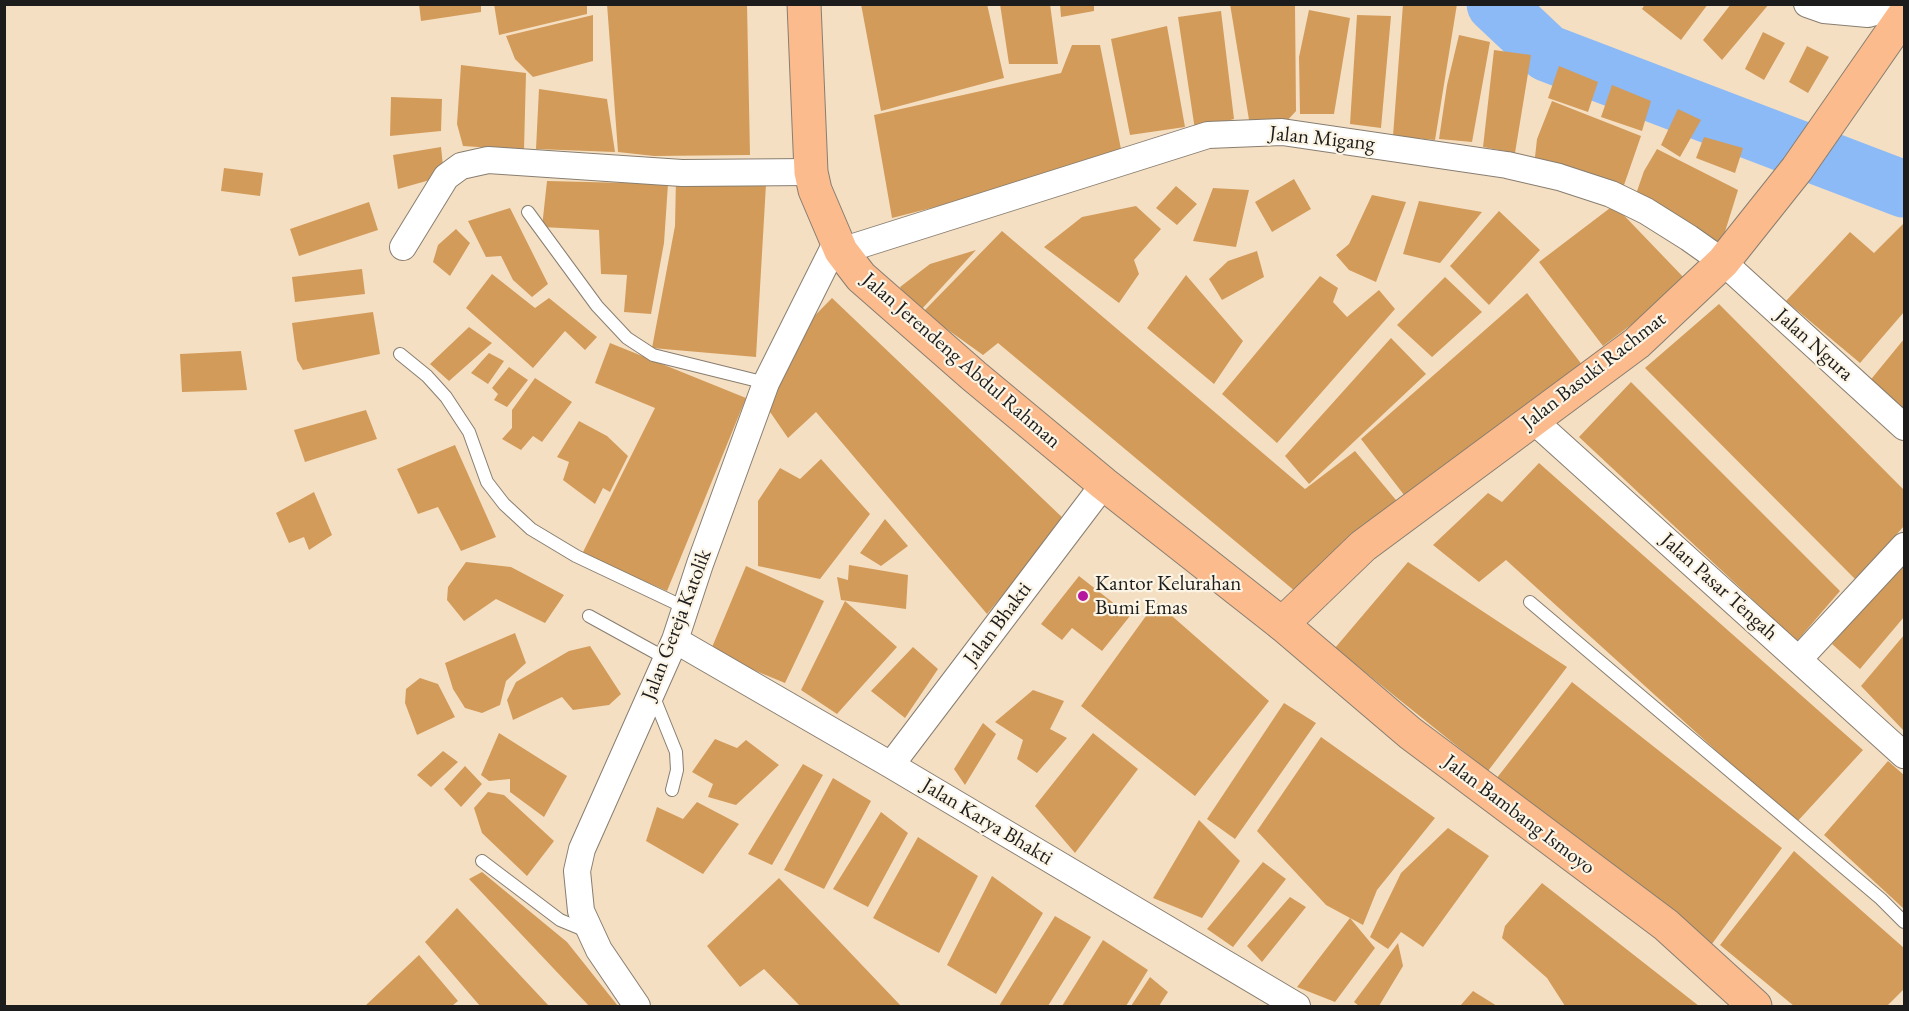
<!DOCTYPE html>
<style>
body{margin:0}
#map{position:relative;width:1909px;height:1011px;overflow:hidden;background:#f5dfc3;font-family:"EB Garamond",serif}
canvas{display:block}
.frame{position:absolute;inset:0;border:6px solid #1c1c1c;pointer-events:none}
</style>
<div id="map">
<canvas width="1909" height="1011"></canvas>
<div class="frame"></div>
</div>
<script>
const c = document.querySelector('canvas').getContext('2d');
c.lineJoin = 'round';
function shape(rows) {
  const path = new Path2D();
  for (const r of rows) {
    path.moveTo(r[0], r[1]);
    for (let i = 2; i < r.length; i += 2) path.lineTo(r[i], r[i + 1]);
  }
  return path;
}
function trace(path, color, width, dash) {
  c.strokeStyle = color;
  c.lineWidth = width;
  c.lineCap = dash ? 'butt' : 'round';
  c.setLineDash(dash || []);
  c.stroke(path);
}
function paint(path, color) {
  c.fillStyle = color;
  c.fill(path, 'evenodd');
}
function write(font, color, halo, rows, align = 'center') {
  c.font = font + ' "EB Garamond",serif';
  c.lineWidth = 4.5;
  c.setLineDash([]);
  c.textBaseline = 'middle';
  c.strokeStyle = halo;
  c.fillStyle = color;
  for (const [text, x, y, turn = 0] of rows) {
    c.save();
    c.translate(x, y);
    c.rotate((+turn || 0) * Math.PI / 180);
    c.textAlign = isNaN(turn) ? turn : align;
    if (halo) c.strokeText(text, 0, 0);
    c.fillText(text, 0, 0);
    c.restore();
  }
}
trace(shape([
 [1495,4,1547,53,1904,189]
]), '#8bbaf6', 57);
paint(shape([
 [419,4,481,4,481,12,421,21],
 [494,4,587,4,587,14,499,35],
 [607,4,747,4,750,155,654,156,618,152],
 [861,4,987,4,1004,78,881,111],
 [1000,4,1050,4,1058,64,1009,64],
 [1060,4,1094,4,1094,11,1061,17],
 [1230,4,1295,4,1296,111,1285,123,1250,126],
 [1403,4,1457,4,1435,140,1393,136],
 [1645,4,1708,4,1681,40,1642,9],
 [1731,4,1769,4,1722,60,1703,40],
 [1309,10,1350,18,1334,114,1300,114,1299,57],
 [1221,11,1234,119,1195,130,1178,17],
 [593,15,593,61,533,77,515,59,506,36],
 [1357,15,1391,16,1381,128,1350,124],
 [1167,26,1185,127,1130,135,1111,39],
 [1763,32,1785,43,1764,80,1745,69],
 [1459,35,1490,42,1472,142,1439,139,1447,85],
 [1072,45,1100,45,1123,159,892,218,874,115,1061,73],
 [1807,46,1829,57,1808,93,1789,82],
 [1494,50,1531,55,1515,153,1483,147],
 [461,65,526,73,524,150,463,146,457,124],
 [1559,66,1598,82,1588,112,1548,98],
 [1612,85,1651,101,1642,131,1601,117],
 [539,89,607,99,615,152,536,149],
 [391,97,442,99,441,131,390,136],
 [1552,101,1641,136,1623,188,1534,166,1537,139],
 [1678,109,1701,120,1680,157,1661,145],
 [1704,137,1743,148,1735,173,1696,158],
 [441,147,444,176,398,189,393,155],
 [1657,149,1738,190,1719,251,1673,212,1635,197,1644,171],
 [224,168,263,173,260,196,221,191],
 [676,178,766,184,756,357,652,348,675,226],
 [1294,179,1311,209,1272,232,1255,202],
 [547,181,668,184,664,243,651,314,624,312,627,275,601,274,599,230,542,227],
 [1176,186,1197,204,1177,225,1156,208],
 [1213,188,1249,190,1236,247,1193,241],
 [1372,195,1406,202,1376,282,1349,270,1336,255,1349,244],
 [1419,201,1482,212,1440,263,1403,254],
 [369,202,378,230,299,256,290,229],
 [1614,205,1688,282,1603,346,1539,262],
 [1136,206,1161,229,1134,260,1139,274,1119,303,1044,247,1082,217],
 [510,208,548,284,532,297,513,280,501,256,486,257,468,221],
 [1499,211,1540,250,1489,305,1450,266],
 [1904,223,1904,312,1860,363,1786,301,1850,232,1874,253],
 [456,229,470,243,450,276,433,262,438,245],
 [1002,231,1305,489,1355,451,1401,506,1296,592,998,343,983,355,923,312],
 [976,250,921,310,906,298,900,287,930,264],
 [1257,251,1264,277,1222,300,1209,279,1228,261],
 [362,269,365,294,295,302,292,277],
 [492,274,535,308,549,298,597,337,585,350,565,331,533,368,466,308],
 [1186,275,1243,341,1214,384,1147,328],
 [1320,276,1338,288,1333,302,1347,317,1379,290,1395,309,1277,443,1222,394],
 [1445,277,1482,312,1432,357,1397,325],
 [1527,293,1583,366,1411,504,1361,439],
 [832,298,1065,520,987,614,816,412,788,438,768,409,784,347],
 [1719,304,1904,490,1904,526,1856,580,1645,368],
 [373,312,380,354,303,370,297,360,292,323],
 [469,327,492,343,449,381,430,364],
 [1391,338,1426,374,1309,484,1285,456],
 [1904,339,1904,415,1868,383],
 [610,343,746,398,667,591,582,554,655,408,595,383],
 [241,351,247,390,182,392,180,354],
 [489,353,504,361,488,384,471,373],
 [509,367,528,380,507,407,494,400,498,394,492,388],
 [535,378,572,402,542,442,533,436,521,450,502,439,512,428,512,410],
 [1631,382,1840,591,1797,641,1579,437],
 [366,410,377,439,305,462,294,430],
 [579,421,607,436,628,456,610,492,603,488,595,504,563,480,569,462,557,457],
 [455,445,496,537,461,551,438,507,418,514,397,469],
 [821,459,870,514,820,579,758,566,758,501,780,468,800,479],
 [1539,463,1863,750,1796,823,1506,560,1479,582,1433,545,1488,493,1502,502],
 [314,492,332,535,309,550,304,537,289,543,276,513],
 [885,519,908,546,881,566,860,553],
 [1904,561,1904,617,1860,669,1832,644],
 [466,562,511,567,564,595,545,623,496,599,464,621,447,600,448,587],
 [1408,562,1567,667,1488,771,1335,648],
 [849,565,908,575,906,609,841,600,837,577,848,580],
 [746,566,824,601,785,683,710,652],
 [1079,576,1130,616,1102,651,1072,628,1062,640,1041,624],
 [845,601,897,647,837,714,801,690],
 [1156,602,1269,701,1195,796,1081,706],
 [515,633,526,663,506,681,500,705,482,713,465,708,453,689,445,663],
 [1904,635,1904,731,1861,686],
 [590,646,621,694,609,705,573,710,562,697,513,720,507,700,516,682,569,651],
 [913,647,938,669,905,718,871,691],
 [420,678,438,684,455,717,417,735,405,703,406,689],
 [1572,682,1782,848,1709,948,1496,779],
 [1033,690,1064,701,1050,729,1067,738,1037,773,1017,759,1023,740,995,722],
 [1284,703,1316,723,1235,839,1207,819],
 [983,723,996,734,965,785,954,769],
 [499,733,567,776,544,817,510,792,510,779,489,781,481,775],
 [1093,733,1138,769,1075,853,1035,806],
 [1321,737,1435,818,1377,890,1363,925,1326,905,1257,831],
 [715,739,737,748,746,740,779,765,736,805,708,797,713,784,692,772],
 [443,751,458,762,431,787,417,775],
 [1888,761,1904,775,1904,909,1824,835],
 [803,764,823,775,772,865,748,854],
 [465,766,482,784,461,807,444,789],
 [833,778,871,801,824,889,784,870],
 [488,792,504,795,554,841,527,876,482,833,474,808],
 [697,802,739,824,703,874,646,841,657,807,683,819],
 [881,812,908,833,868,907,833,889],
 [1199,820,1240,861,1202,918,1153,898],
 [1448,828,1489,856,1423,947,1401,932,1388,949,1370,937,1401,873],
 [918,837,978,876,939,953,873,918],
 [1794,851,1904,948,1904,989,1887,1006,1794,1006,1720,945],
 [1263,862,1286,879,1233,947,1207,929],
 [482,872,567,942,618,1006,589,1006,469,879],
 [992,876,1043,913,996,994,947,965],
 [779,878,901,1006,800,1006,764,969,740,987,707,946],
 [1542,883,1699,1006,1565,1006,1547,978,1502,938,1505,926],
 [1290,897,1306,907,1262,962,1247,946],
 [457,908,549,1006,480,1006,425,942],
 [1055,916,1091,937,1048,1006,999,1006],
 [1350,918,1375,948,1335,1002,1297,987],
 [1103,940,1148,970,1126,1006,1062,1006],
 [1398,943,1403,966,1379,1006,1359,1006,1354,1002],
 [419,955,458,1001,452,1006,365,1006],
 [1150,977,1168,992,1159,1006,1131,1006],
 [1473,991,1497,1006,1460,1006]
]), '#d29b5a');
const service = shape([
 [528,212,597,306,627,338,653,355,766,383],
 [400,354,427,376,446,397,469,432,487,482,504,504,531,529,576,556,686,608],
 [1530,602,1881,899,1904,922],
 [589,616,667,659],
 [653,695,676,752,677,770,672,790],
 [482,861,560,920,589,932]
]);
const minor = shape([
 [1807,4,1824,10,1868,14,1904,4],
 [403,247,446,177,461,166,488,160,682,173,811,172],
 [841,251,1208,135,1282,132,1507,165,1559,177,1611,194,1646,211,1689,238,1723,262,1904,427],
 [1533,420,1904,755],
 [675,640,891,765,1297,1006],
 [1799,659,1904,546],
 [891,765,1104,484],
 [637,1006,599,950,581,911,577,871,582,849,675,640,700,564,766,383,837,241]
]);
const primary = shape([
 [1282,624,1410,733,1666,925,1755,1006]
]);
const trunk = shape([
 [804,4,811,172,815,190,841,251,861,277,974,376,1104,484,1282,624,1363,546,1637,343,1723,262,1797,169,1904,15]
]);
trace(service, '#887e70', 14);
trace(minor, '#887e70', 28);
trace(primary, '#887e70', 35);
trace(trunk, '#887e70', 35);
trace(service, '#fff', 12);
trace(minor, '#fff', 26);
trace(primary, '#fbbb8d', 33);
trace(trunk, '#fbbb8d', 33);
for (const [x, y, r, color] of [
 [1083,596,6,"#b5179e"]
]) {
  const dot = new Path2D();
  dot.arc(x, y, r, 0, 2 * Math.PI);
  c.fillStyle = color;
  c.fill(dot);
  trace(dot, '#fcf5e5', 2);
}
write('21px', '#1c1c1c', '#fcf5e5', [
 ["Jalan Migang",1322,139,6],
 ["Jalan Ngura",1814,345,42],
 ["Jalan Jerendeng Abdul Rahman",961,361,41],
 ["Jalan Basuki Rachmat",1594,371,-38],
 ["Jalan Pasar Tengah",1719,587,42],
 ["Jalan Bhakti",998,624,-53],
 ["Jalan Gereja Katolik",677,625,-69],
 ["Jalan Bambang Ismoyo",1519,815,37],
 ["Jalan Karya Bhakti",987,822,31]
]);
write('21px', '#1c1c1c', '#fcf5e5', [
 ["Kantor Kelurahan",1095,584],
 ["Bumi Emas",1095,608]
], 'left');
</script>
